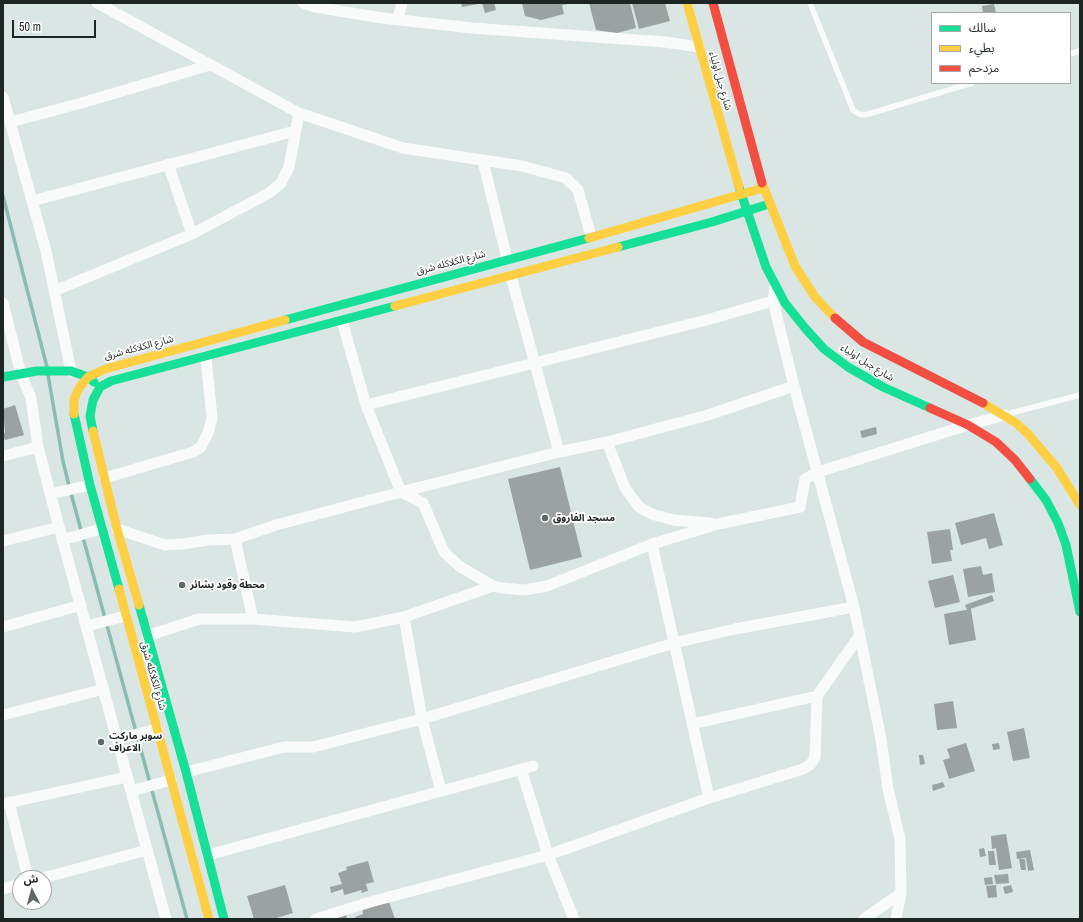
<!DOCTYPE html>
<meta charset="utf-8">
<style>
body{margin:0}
#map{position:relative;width:1083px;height:922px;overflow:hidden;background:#d9e6e3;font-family:"Archivo Narrow","Noto Sans Arabic",sans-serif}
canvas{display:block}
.frame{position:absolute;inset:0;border:4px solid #1e2624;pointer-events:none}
.legend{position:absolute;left:931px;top:12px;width:140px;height:72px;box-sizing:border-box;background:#fff;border:1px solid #a5a8a7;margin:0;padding:5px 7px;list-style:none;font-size:12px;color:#1e2624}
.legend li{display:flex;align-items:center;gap:8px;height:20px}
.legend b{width:20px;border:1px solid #a5a8a7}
.north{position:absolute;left:12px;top:870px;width:40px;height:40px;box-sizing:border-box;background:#fff;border:1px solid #a5a8a7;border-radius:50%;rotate:354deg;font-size:11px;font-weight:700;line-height:16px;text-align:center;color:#1e2624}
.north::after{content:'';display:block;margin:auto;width:14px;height:18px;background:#5f6967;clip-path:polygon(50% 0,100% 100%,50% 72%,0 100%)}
.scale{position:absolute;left:12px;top:20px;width:84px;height:18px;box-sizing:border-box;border:2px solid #1e2624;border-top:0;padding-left:5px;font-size:12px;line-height:14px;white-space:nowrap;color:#1e2624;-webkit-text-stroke:3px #fff;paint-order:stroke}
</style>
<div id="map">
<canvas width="1083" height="922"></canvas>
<div class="frame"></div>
<ul class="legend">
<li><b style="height:5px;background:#16e098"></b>سالك</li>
<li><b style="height:5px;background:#ffcf43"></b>بطيء</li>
<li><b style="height:5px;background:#f24e42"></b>مزدحم</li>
</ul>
<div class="north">ش</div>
<div class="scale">50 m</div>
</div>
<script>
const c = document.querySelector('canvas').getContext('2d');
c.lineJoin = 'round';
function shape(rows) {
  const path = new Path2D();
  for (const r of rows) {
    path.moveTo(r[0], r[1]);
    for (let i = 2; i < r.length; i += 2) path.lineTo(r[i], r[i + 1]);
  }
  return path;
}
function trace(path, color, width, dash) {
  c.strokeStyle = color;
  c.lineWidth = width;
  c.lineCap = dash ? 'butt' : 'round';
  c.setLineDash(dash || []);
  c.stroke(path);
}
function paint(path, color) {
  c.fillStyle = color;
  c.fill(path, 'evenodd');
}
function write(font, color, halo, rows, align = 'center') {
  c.font = font + ' "Archivo Narrow","Noto Sans Arabic",sans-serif';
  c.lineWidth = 3.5;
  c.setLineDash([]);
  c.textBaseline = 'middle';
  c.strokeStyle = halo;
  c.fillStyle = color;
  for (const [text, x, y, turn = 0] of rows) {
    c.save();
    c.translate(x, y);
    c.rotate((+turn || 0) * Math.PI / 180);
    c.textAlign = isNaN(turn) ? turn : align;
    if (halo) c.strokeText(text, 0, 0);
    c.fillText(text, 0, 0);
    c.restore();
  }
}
trace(shape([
 [3,196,47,367],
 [48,375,63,461,69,486,187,919]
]), '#8abcb3', 3.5);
paint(shape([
 [461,3,477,3,478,4,462,7],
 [482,3,494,3,496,10,485,13],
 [522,3,568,3,568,4,562,5,564,14,541,20,525,16],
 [589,3,630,3,636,28,617,33,596,30],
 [632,3,665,3,670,21,639,29],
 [994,4,996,13,983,13,982,6],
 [15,405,24,435,5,440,3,435,5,432,3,409],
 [876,427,877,434,862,438,860,431],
 [560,467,582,557,530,570,508,479],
 [994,513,1003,545,989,549,986,538,961,545,955,523],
 [950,529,953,550,950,550,952,561,932,564,927,532],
 [981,566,983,575,992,573,995,592,968,597,963,569],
 [953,575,960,602,935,608,928,581],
 [992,595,994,601,967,610,965,605],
 [971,609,976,640,949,645,944,614],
 [953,701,957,728,937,730,934,704],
 [1024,728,1030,758,1013,761,1007,732],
 [966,743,975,771,949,779,943,760,950,758,947,749],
 [999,743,1000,749,993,750,992,744],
 [919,755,923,755,925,764,920,765],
 [943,782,945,787,933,791,932,785],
 [1006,834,1012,868,999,870,996,848,992,849,991,836],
 [984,848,986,856,980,857,979,849],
 [1030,850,1034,870,1028,871,1026,858,1017,859,1016,852],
 [988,851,994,851,996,865,989,865],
 [1019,859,1025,859,1026,870,1021,870],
 [368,861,374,882,366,884,368,891,361,893,362,890,344,895,343,889,331,893,330,887,342,884,338,873,347,870,346,867],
 [1008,874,1009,883,996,884,994,875],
 [992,877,993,884,985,885,984,878],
 [285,885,293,913,273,919,254,919,247,896],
 [996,885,997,897,988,898,986,886],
 [1011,885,1013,892,1005,894,1003,887],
 [388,899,395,919,356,919,355,917,363,914,362,908],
 [346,914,347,919,336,919,336,917]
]), '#9aa3a1');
trace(shape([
 [810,3,853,110,859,114,865,115,972,83],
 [1070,54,1080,51],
 [1011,413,1080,395]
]), '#f9fbfb', 5.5);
trace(shape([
 [97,3,299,113,403,148,522,166,566,178,578,190,591,236],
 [303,3,315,7,382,18,472,28,665,42,699,47],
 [398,19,402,3],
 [3,97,46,251,71,371],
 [10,122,78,104,210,65],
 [483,161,507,259],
 [168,164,192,234],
 [32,201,295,131],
 [511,276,559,452],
 [775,287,773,301,794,386,854,607,881,739,888,789,900,839,901,893,896,919],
 [54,291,192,234,269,193,281,183,289,167,299,113],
 [3,303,21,374,31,398,38,447,59,527,166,919],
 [342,321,366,405,401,492,423,503,444,552,459,566,493,586,502,588,524,590,547,586,652,544,718,524,800,507,805,479,818,472,968,425,1005,415],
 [366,405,703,321,773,301],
 [607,442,708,415,794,386],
 [3,456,38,447],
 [105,478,193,452,201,447,208,433,212,418,206,357],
 [50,494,90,485],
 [117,529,165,545,183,544,208,540,235,539,276,525,401,492,559,452,607,442,625,488,639,507,652,514,673,520,711,523],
 [235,539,253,619],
 [62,540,101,529],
 [3,541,59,527],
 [652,544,709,798],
 [404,617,422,719,441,791],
 [87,626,125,616],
 [3,627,81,605],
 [147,636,199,619,253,619,355,627,404,617,493,586],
 [3,715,104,689],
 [692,724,817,696,860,635],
 [118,739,157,729],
 [521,769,548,855,574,919],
 [186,772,284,747,313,747,422,719,674,643,735,629,854,607],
 [131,791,171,780],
 [9,802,28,878],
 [3,804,127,777],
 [208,855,533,766],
 [43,878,147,850],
 [3,889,20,884],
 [316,919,370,902,548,855,709,798,803,769,811,764,815,757,817,696],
 [864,919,901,893]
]), '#f9fbfb', 11);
trace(shape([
 [739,187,766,267,785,303,805,328,824,349,848,367,883,387,930,408],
 [618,247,712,222,769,204],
 [285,320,589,238],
 [3,377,37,371,71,371,88,377,94,382],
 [74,414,90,485,119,589],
 [93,431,90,416,93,400,100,387,111,381,395,306],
 [1030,479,1046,500,1058,523,1066,545,1080,612],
 [139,605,186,772,224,919]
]), '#16e098', 9);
trace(shape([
 [687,3,739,187],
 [762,183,795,266,815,297,835,318],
 [589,238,763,188],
 [395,306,618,247],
 [983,403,1016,423,1027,433,1057,468,1080,505],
 [74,414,74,399,79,388,88,377,105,369,285,320],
 [93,431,117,529,139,605],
 [119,589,209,919]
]), '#ffcf43', 9);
trace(shape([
 [713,3,762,183],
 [835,318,863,342,983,403],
 [930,408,968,425,996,442,1015,460,1030,479]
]), '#f24e42', 9);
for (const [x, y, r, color] of [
 [545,518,4,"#5f6967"],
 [182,585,4,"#5f6967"],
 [101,742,4,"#5f6967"]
]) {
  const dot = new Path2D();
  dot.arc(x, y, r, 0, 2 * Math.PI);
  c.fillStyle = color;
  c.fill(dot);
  trace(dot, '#fff', 1.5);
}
write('10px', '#1e2624', '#fff', [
 ["شارع جبل اولياء",720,81,74],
 ["شارع الكلاكله شرق",451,263,-15],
 ["شارع الكلاكله شرق",139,348,-15],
 ["شارع جبل اولياء",867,363,32],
 ["شارع الكلاكله شرق",153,676,74]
]);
write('bold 10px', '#1e2624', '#fff', [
 ["مسجد الفاروق",553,518],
 ["محطة وقود بشائر",190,585],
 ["سوبر ماركت",109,736],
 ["الاعراف",109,748]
], 'left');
</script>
